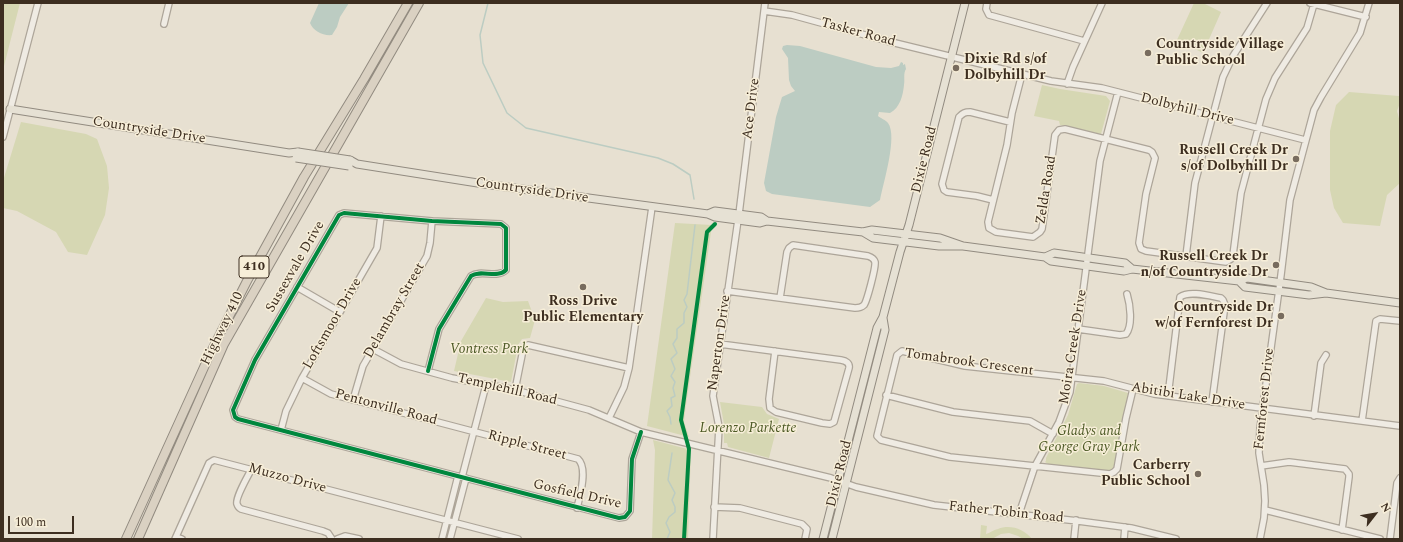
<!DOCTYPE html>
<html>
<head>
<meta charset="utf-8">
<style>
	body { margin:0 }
	#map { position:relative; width:1403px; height:542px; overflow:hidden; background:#e7e0d1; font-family:Spectral,serif }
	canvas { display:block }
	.frame { position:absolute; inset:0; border:4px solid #3d2e20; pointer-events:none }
	.north { position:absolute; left:1355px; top:494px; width:40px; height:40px; -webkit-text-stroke:3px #f7eed8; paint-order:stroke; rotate:59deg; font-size:11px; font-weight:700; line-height:16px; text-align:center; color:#3d2e20 }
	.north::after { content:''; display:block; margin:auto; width:14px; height:18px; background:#3d2e20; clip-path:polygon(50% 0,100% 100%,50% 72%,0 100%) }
	.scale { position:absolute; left:8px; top:516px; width:66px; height:18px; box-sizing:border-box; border:2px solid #3d2e20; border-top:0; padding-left:5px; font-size:12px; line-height:14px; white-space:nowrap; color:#3d2e20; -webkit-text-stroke:3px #f7eed8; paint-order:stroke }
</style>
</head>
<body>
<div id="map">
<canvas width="1403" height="542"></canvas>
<div class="frame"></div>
<div class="north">N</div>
<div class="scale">100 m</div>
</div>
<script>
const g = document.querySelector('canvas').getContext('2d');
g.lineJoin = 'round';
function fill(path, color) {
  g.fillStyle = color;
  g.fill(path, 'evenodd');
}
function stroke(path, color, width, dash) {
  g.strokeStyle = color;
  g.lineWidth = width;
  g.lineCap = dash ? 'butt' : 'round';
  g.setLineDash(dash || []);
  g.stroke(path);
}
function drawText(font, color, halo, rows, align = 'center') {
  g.font = font + ' Spectral,serif';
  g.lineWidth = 3;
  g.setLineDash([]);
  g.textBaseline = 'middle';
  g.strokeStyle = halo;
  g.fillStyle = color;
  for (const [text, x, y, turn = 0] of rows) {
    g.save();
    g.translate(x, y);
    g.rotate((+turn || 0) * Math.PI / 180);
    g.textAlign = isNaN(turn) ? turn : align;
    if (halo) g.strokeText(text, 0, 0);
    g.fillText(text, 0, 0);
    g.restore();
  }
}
fill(new Path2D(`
	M3,3h17l-17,67z
	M1194,3h9l18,9 -18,41 -26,-13z
	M1042,85l18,4 46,7 4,5 -9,33 -41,-9 -1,-4 -25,-5z
	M1349,92l50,4 1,1v6l-3,8 3,11v61l-13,12 -7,31 -37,-3 -9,-15 -4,-18v-59l6,-26z
	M21,122l65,12 11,5 10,27 2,22 -4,27 -18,40 -19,-3 -12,-20 -39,-21 -14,-3v-27z
	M675,223l37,2 -27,187 -1,10 5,15 -42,-11z
	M486,298l17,4 25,-1 7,19 -5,18 -8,1 -4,6 -7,37 -57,-11 7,-30z
	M1079,383l25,3 24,7 -14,73 -1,3 -4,2 -59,-6 -5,-3 1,-1v-3l22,-43 9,-31z
	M720,402l42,5 5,7 12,5 -10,39 -41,-11 -1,-4h-3v-19z
	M653,440l38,10 -3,89h-36l3,-89z
	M981,525l6,1 -1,8c4,-1 7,-4 12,-5 12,-5 26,0 34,10h-9l-5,-3 -9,-3 -8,1 -9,5h-12z`), '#d6d7b3');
fill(new Path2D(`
	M319,3h30l-9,14 -3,10 -5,8c-9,1 -19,-4 -22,-12z
	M787,45l13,1 76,21 15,1 8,-2 2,-4 2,1v2l2,-1 1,5c-3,5 -1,9 -2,16 -1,10 -4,23 -14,28l-11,-1 -1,4c2,2 8,4 10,7 10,13 -5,61 -8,77l-10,7 -98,-13 -6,-3 -2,-8 12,-66 6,-20 13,-6 -4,-5 -2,-6 -1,-22 -6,-9 1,-3z`), '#bcccc2');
stroke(new Path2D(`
	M488,3l-8,32 3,28 24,50 19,15 132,30 15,6 17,11 4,24
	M671,424l-1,-7 -3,-6 5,-5 -1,-8 4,-2 -2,-8 2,-6 -4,-6 4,-7 -4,-10 6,-6 -4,-9 4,-6v-9l7,-6v-10l3,-6 -3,-7 3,-6 8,-69
	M667,539l3,-7 -4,-9 3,-6 6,-5v-5l-3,-7 3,-7 -7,-13 4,-27`), '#bcccc2', 1.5);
const minor = new Path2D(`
	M987,3l-1,6 3,6 95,26
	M1310,3l56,14
	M764,11l28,4 95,26 164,40 51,7 203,52
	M164,24l5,-21
	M1022,74l-10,39 -5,32 -19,77 1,6 7,4 37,5 7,-5 2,-3 13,-94 4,-5 6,-1 84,21 3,2 3,6 -9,36 -7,49 2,6 5,2 80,11 5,-3 2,-4 8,-62 25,-94 9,-21 32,-50 7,-24
	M1067,84l6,-17 29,-64
	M3,137l35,-134
	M993,200l-16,-4 -30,-4 -3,-2 -2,-6 17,-67c4,-4 6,-5 11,-5l40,10
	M739,214l26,-211
	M1186,256l9,-73 28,-106 10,-21 34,-53
	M297,287l43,25
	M727,291l128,17c3,0 6,0 9,-3 3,-4 12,-38 11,-43 -1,-4 -4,-5 -7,-6l-75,-11 -4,3 -2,4 -7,46
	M1078,329l42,6 6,-1c7,-9 4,-30 1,-40
	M720,344l121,16c5,1 9,3 8,8l-15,54 -4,2 -8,-1 -46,-11 -6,-4 -1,-9 6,-48
	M373,349l28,15 51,14 63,12 74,20 52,22 190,46 25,9 78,18 144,16 53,7 45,11
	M428,371l11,-42 32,-53c10,-7 26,3 35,-6v-42l-5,-4 -69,-3 -88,-8 -5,2 -84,145 -22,50 2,7 3,2 381,99 6,-1 5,-6 2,-52 9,-27
	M302,378l29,16 247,65c10,9 2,37 -1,49
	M1133,389l-7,29 -9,51 -3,3 -4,2 -160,-17 -69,-17 -4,-4 20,-81 5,-4 63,15 139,15 50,13 246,32
	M515,390l8,-40 3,-4 2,-1 101,23
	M886,395l67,17 77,9 23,13
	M1168,396l12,-99c9,-7 30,-1 41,1l2,2 2,5 -13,97
	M353,400l10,-34 64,-110 3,-13 2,-22
	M1314,416l7,-53 5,-8
	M609,418l15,-31 5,-19 23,-161
	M1362,421l14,-100 4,-2 20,2
	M281,430l5,-19 16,-33 75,-130 4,-32
	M1261,466l28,-4 56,7 4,5v3l-7,53
	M251,470c-3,6 -16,28 -14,34 1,3 2,4 4,5l82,22 5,2 4,6
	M462,477l24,-92
	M714,507l26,1 62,16 5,5 -2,10
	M1265,510l115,29
	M1019,514l16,-48 24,-44 11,-30 30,-231 18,-69
	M176,537l6,2
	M175,539l34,-76 5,-3 304,79
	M337,539l8,-3 14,3
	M442,539l16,-63
	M450,539l16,-61
	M713,539l6,-112 -6,-31 25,-176
	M1074,539l2,-19
	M1124,539l1,-12
	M1260,539l4,-21 1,-17 -1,-16 -5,-32 1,-25 21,-153 9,-75 24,-90 7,-13 39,-64 9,-30
	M1390,539l7,-56 3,-5`);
const major = new Path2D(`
	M10,109l279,44 9,-1
	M350,160l7,4 127,20 224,30 7,3 45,6 7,-2 96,11 9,-2 68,8 23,8
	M708,214l7,-3 46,6 6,4
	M863,232l10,6 66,8h24l82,11 6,4 73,10 8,-2 107,12 8,-3 64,9 15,6
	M1045,257l9,-4 71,10 7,6
	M1239,281l6,6 64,8 17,-2 74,10
	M823,539l54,-211 6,-11 17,-65 9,-27 56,-222
	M832,539l53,-209 -2,-12`);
const highway = new Path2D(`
	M126,539l84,-185 38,-75 56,-102 60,-98 44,-76
	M138,539l86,-195 195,-341`);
stroke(minor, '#ada599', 8);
stroke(major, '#928b80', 9);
stroke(highway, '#928b80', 10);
stroke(minor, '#efebe3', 5.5);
stroke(major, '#e6e1d4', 7);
stroke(highway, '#dad1c2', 8);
const majorBridge = new Path2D(`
	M298,152l52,8
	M296,158l53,8`);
stroke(majorBridge, '#928b80', 9, []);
stroke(majorBridge, '#e6e1d4', 7);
stroke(new Path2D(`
	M428,371l11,-42 32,-53c10,-7 26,3 35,-6v-42l-5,-4 -69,-3 -88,-8 -5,2 -84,145 -22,50 2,7 3,2 381,99 6,-1 5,-6 2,-52 9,-27
	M684,539l5,-90 -8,-29 26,-188 8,-8`), '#00873e', 4);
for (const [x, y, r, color] of [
	[1148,53,4,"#786c5e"],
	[956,68,4,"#786c5e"],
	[1296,159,4,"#786c5e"],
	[1276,265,4,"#786c5e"],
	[583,287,4,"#786c5e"],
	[1281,316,4,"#786c5e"],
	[1198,474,4,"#786c5e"]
]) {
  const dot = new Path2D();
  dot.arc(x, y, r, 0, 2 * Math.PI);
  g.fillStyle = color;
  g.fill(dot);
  stroke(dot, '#f7eed8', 1.5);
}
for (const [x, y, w] of [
	[254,267,30]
]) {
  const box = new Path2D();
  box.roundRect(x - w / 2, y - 11, w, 22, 3);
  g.fillStyle = '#f7eed8';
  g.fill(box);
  stroke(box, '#3d2e20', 1);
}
drawText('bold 13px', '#3d2e20', null, [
	["410",254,267]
]);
drawText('14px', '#3d2e20', '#f7eed8', [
	["Tasker Road",858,33,15],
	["Ace Drive",752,109,-83],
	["Dolbyhill Drive",1187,110,14],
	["Countryside Drive",149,131,9],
	["Dixie Road",925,160,-76],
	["Zelda Road",1047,190,-81],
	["Countryside Drive",532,191,8],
	["Sussexvale Drive",296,267,-60],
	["Delambray Street",395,311,-60],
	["Loftsmoor Drive",333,324,-60],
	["Highway 410",223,329,-64],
	["Naperton Drive",720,343,-82],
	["Moira Creek Drive",1074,347,-81],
	["Tomabrook Crescent",969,363,8],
	["Templehill Road",507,390,13],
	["Abitibi Lake Drive",1188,397,9],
	["Fernforest Drive",1265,399,-84],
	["Pentonville Road",386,408,15],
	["Ripple Street",527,446,15],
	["Dixie Road",840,474,-76],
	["Muzzo Drive",287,479,15],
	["Gosfield Drive",577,495,13],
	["Father Tobin Road",1006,513,6]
]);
drawText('bold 14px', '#3d2e20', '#f7eed8', [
	["Countryside Village",1156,45,"left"],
	["Public School",1156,61,"left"],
	["Dixie Rd s/of",964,60,"left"],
	["Dolbyhill Dr",964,76,"left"],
	["Russell Creek Dr",1288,151],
	["s/of Dolbyhill Dr",1288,167],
	["Russell Creek Dr",1268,257],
	["n/of Countryside Dr",1268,273],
	["Ross Drive",583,302,"center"],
	["Public Elementary",583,318,"center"],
	["Countryside Dr",1273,308],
	["w/of Fernforest Dr",1273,324],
	["Carberry",1190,466],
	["Public School",1190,482]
], 'right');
drawText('italic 14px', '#4d5a26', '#f7eed8', [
	["Vontress Park",489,350],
	["Lorenzo Parkette",748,429],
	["Gladys and",1089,432],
	["George Gray Park",1089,448]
]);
</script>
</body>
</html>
